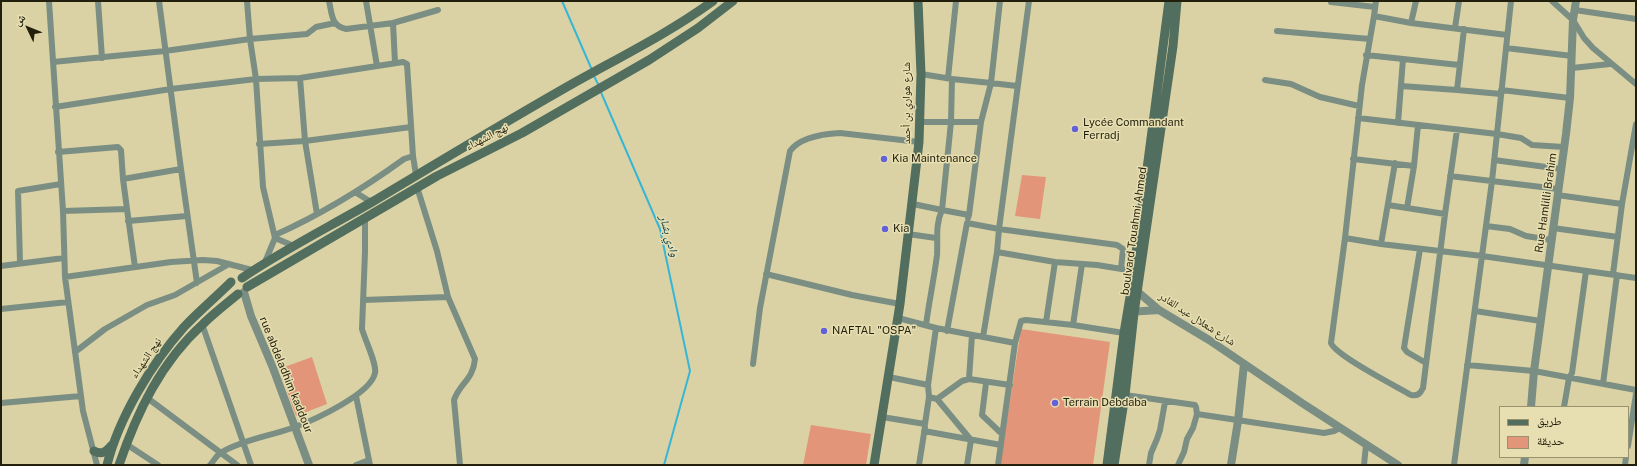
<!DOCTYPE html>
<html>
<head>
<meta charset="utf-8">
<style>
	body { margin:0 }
	#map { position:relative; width:1637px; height:466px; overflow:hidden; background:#dad2a4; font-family:"Public Sans","Noto Naskh Arabic",sans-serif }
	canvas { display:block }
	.frame { position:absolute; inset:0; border:2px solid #231f0d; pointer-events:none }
	.legend { position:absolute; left:1499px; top:406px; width:130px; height:52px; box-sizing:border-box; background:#e7dfb1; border:1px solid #99926f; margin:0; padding:5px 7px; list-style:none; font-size:12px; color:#231f0d }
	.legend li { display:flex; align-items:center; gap:8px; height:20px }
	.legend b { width:20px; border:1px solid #99926f }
	.north { position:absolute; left:8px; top:8px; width:40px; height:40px; -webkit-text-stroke:3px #e7dfb1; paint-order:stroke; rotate:313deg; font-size:11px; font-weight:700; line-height:16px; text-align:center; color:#231f0d }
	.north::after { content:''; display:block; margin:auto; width:14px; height:18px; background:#231f0d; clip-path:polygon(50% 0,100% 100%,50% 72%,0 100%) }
</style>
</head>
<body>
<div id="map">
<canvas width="1637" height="466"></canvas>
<div class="frame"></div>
<ul class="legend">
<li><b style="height:5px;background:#526e5e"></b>طريق</li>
<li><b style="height:11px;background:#e3957a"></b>حديقة</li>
</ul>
<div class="north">ش</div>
</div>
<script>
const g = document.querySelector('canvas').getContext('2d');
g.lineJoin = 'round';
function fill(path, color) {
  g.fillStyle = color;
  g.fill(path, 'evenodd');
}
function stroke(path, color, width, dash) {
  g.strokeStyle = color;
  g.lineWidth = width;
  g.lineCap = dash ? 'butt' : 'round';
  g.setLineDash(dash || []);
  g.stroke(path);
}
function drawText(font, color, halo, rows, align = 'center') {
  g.font = font + ' "Public Sans","Noto Naskh Arabic",sans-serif';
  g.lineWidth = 3;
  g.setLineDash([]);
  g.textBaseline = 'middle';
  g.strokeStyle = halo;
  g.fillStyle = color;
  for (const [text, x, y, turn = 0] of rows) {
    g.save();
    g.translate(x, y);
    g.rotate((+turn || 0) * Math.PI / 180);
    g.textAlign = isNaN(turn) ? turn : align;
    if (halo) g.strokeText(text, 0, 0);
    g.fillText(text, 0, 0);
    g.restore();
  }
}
fill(new Path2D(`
	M1022,175l24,2 -6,42 -25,-3z
	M1021,329l89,13 -17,123h-93z
	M312,357l15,47 -31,12 -17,-47z
	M811,425l60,9 -5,31h-63z`), '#e3957a');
stroke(new Path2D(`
	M562,1l30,69
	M594,76l5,10
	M600,90l60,139 30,142 -26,94`), '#36b6d7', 2);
stroke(new Path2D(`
	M49,1l14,210 2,66 18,134 14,54
	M98,1l4,57
	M159,1l22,168 16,114
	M247,1l3,38 6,40 7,108 12,51 -10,24
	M329,1c3,13 2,25 17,28l47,-6 45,-13
	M366,1l11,65
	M1000,1l-9,82 26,3
	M1376,1l-2,15 37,7 96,12
	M1552,1l21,19 11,18 9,10 43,36
	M1331,2l44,5
	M1575,10l61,9
	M1374,16l-12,69 -17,153 36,6 101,12 154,22
	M393,23l2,40
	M1411,23l5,-22
	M1455,28l4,-27
	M1464,29l-7,61 44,4
	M1277,31l93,8
	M1506,48l66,8
	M1366,55l93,10
	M53,62l112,-11 85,-12 57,-5 9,-7 19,-4
	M1572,68l38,-4
	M921,74l31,5 -1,43h30l-12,93
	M300,78l5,63 106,-14
	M948,78l8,-77
	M952,79l39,4 -10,39
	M1265,80l26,4 29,13 39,9
	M1401,86l56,4
	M1501,90l69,8
	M55,107l116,-18 85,-10 44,-1 103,-16 4,2 6,92
	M1358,118l139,16 24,4 11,7 32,2
	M1398,123l5,-64
	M259,144l46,-3 12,73
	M58,152l60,-5 3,3 2,29
	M1353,159l61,7 4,-41
	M1494,160l67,9
	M1450,176l108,13
	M355,192l16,10
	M1557,195l65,9
	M913,204l29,6 9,-88h-30
	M1388,205l19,3 7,-42
	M127,209l-4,-30 58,-10
	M63,211l64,-2 8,58
	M1445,214l12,-84
	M128,221l59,-5
	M1486,226l24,3 16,7 25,4
	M1553,228l65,9
	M908,234l28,4
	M275,235c45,-20 89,-47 129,-76l9,-3 3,19
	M275,238l19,8
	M1345,238l-14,105c5,13 65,43 80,52 7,1 9,-1 12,-7l22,-174 -38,-6
	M1381,244l14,-81
	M1420,249l-16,99 3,4 19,11
	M1055,262l-58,-10 2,-23 118,16 6,4 -2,20
	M20,263l-2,-72 43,-7
	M1,266l63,-8
	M766,274l86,21 48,9
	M1613,274l9,-70 14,-80
	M65,277l106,-15 32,-2 14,1 35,9
	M448,297l27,62c-2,21 -15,24 -21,41l6,65
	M363,300l85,-3 -11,-46 -20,-64
	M1,309l67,-7
	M1475,311l66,10
	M898,318l38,10
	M1046,322l9,-60 42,3 37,6
	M202,324l49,141
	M926,325c3,-23 8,-46 11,-70 1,-16 -2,-30 5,-45l27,5 -1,3
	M1073,325l9,-61
	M947,331l20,-108 32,6 30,-228
	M983,337l14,-85
	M75,352l30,-23 42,-24 28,-10 54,-31
	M753,364l7,-56 30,-157c10,-14 33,-17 50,-18l79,9
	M1467,365l67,6 102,19
	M969,379l3,-44
	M986,383l-4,32 20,19
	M1603,384l14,-109
	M928,385l8,-57 79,15 6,-22 5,-1 47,5 51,8
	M1125,395l70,10 1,2 1,7 -4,14 -6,11 -3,13 -6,13
	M356,396l14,69
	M146,397l91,68
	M929,397l8,2 34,41 -4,25
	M937,399l25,-18 7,-2 41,6
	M1,403l80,-7
	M1564,407l5,-29 3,-5 14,-102
	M1197,414l127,19 10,-2 6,-3
	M882,417l43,7 4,-27 -1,-12 -39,-8
	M924,431l77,14
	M126,444l32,21
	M1628,446l8,-52
	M210,465c4,-4 7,-11 12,-13 23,-13 49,-16 73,-25 19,-7 76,-33 80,-54 2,-9 -10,-33 -13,-44l3,-77v-35
	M356,465l13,-5
	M919,465l6,-38
	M998,465l17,-122
	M1149,465l2,-12 6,-14 3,-9 5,-28
	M1364,465l2,-20
	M1454,465l38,-284 19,-180
	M1625,465l1,-8`), '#7b8e83', 6);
stroke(new Path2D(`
	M1131,291l7,1 21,18 50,30 93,63 96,62
	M244,292l7,24 22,52 36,97
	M1128,312l31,-2
	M1531,407l3,-36 32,-237 4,-36 3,-78 3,-19
	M1231,465l7,-44 6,-57
	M1524,465l1,-8`), '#7b8e83', 8);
stroke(new Path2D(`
	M242,278c41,-28 87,-51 130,-76 67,-40 133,-80 200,-118 48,-27 97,-51 141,-83
	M247,287l190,-111 85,-43 127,-73 49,-32 35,-27
	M94,451c8,4 12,1 18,-6
	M107,465c12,-48 45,-102 77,-138 15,-16 32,-30 47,-45
	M119,465c18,-53 42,-103 84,-141 11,-11 23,-20 35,-30
	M874,465l26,-161 19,-162 2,-68 -3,-73
	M1107,465l17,-132 7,-42 38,-290
	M1114,465l11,-70 9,-82 39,-267 4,-45`), '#526e5e', 9);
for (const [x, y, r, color] of [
	[1075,129,4,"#6361da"],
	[884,159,4,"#6361da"],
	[885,229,4,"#6361da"],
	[824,331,4,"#6361da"],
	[1055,403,4,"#6361da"]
]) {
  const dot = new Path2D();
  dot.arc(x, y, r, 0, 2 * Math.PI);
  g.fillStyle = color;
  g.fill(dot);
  stroke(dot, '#e7dfb1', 1.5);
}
drawText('11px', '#231f0d', '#e7dfb1', [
	["شارع هواري بن أحمد",907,103,-90],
	["نهج الشهداء",487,137,-27],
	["Rue Hamlilli Brahim",1546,203,-82],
	["boulvard Touahmi Ahmed",1134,231,-82],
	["شارع شعلال عبد القادر",1197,319,33],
	["نهج الشهداء",146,358,-56],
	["rue abdeladhim kaddour",286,375,68]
]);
drawText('11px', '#231f0d', '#e7dfb1', [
	["Lycée Commandant",1083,123],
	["Ferradj",1083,136],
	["Kia Maintenance",892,159],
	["Kia",893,229],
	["NAFTAL \"OSPA\"",832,331],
	["Terrain Debdaba",1063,403]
], 'left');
drawText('italic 12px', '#09414f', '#e7dfb1', [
	["وادي بشار",669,236,74]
]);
</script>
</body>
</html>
